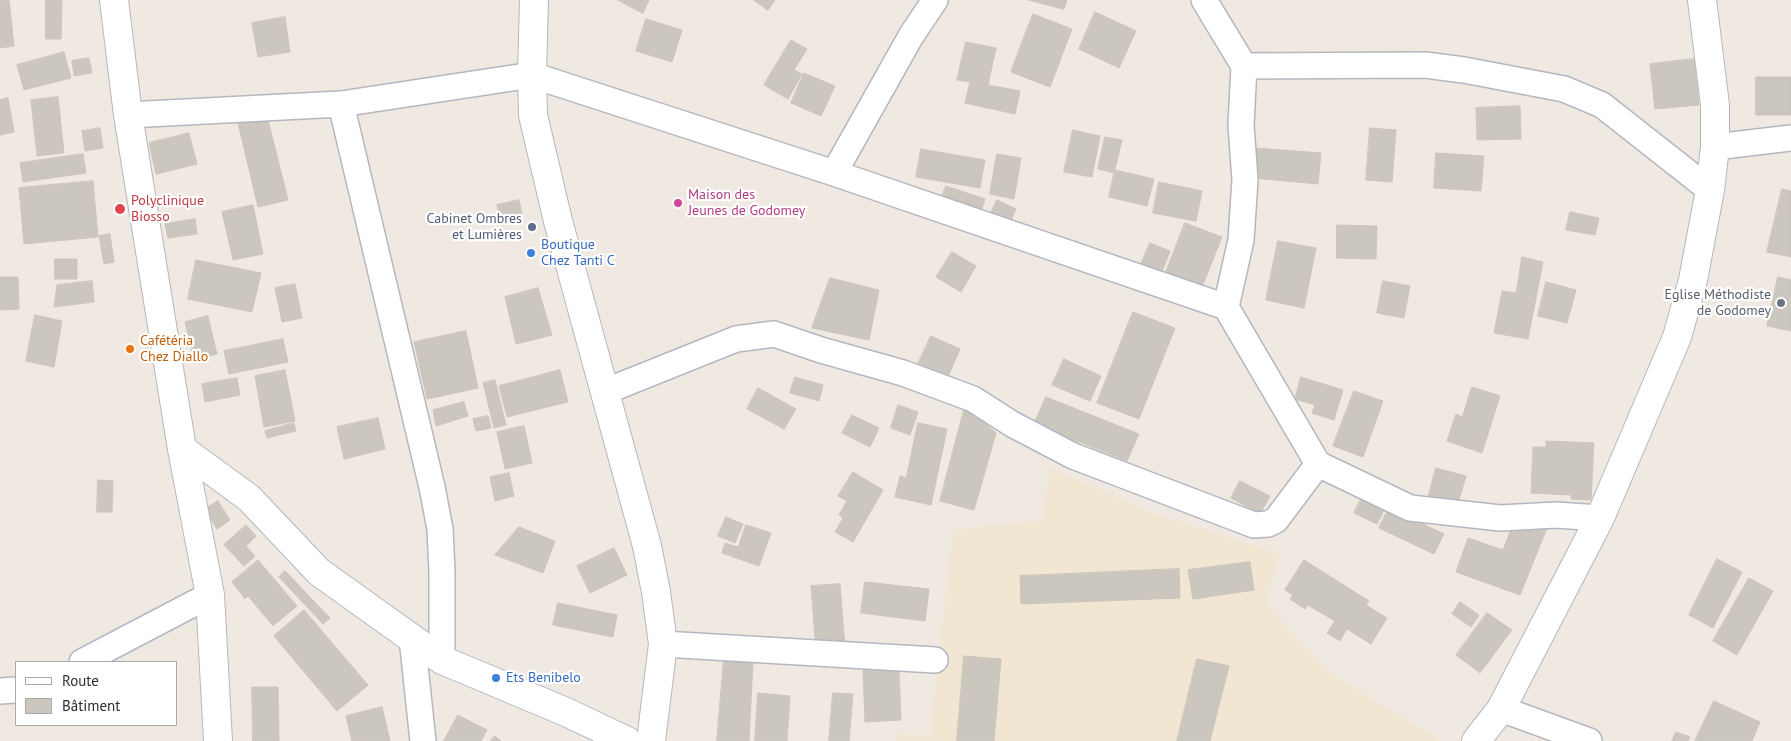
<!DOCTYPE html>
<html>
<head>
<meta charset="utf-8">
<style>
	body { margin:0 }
	#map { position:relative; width:1791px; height:741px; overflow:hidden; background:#efe9e1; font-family:"PT Sans",sans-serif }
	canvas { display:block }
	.legend { position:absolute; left:15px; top:661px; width:162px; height:65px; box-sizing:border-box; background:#fff; border:1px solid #ababab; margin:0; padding:6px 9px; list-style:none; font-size:15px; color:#2e2e2e }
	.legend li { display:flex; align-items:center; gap:10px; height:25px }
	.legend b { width:25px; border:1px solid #ababab }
</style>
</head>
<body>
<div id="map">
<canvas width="1791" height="741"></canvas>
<ul class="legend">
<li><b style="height:6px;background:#fff"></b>Route</li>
<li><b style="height:14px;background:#cbc7bf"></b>Bâtiment</li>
</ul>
</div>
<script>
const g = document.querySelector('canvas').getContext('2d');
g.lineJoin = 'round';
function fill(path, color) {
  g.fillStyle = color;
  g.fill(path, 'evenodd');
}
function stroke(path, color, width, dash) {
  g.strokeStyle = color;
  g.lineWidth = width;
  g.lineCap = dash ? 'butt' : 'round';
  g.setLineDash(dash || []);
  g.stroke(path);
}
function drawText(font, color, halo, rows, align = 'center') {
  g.font = font + ' "PT Sans",sans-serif';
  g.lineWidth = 4.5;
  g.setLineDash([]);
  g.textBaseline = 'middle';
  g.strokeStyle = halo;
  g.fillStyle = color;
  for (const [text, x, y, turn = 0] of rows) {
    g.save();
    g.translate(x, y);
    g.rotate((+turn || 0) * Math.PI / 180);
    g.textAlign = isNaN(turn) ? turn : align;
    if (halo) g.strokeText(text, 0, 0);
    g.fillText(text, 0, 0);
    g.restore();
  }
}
fill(new Path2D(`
	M1050,468l102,45 128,41 -14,49 62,69 114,69h-546v-7l34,2 23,-206 89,-10z`), '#f0e6d1');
const building = new Path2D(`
	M9,0l5,46 -14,2v-47z
	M46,0h16l-1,39h-15z
	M618,0h31l-6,13z
	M754,0h21l-7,10z
	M1029,0h38l-3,9z
	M1095,12l41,19 -17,37 -40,-19z
	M1033,14l39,15 -22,58 -39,-15z
	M285,17l5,35 -32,5 -6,-34z
	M646,19l36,11 -10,32 -36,-11z
	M791,40l16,9 -13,21 8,4 -14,25 -24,-14z
	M966,42l30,6 -8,37 32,6 -5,23 -50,-11 5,-21 -13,-2z
	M64,52l7,26 -47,12 -7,-25z
	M89,58l3,15 -18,3 -2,-15z
	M1694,59l5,46 -44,4 -5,-45z
	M804,73l31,13 -14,30 -30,-13z
	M1756,77h35v38h-35z
	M58,97l6,56 -27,3 -6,-56z
	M8,98l6,34 -14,3v-35z
	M1520,106l1,33 -44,1 -1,-32z
	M267,116l21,84 -30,7 -20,-84z
	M100,128l3,20 -18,3 -3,-20z
	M1370,128l26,2 -4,52 -26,-2z
	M1073,130l27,6 -8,41 -28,-5z
	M189,133l8,31 -41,10 -7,-31z
	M1105,137l17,3 -8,33 -16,-4z
	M1256,148l65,5 -3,31 -65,-6z
	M921,149l64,11 -5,28 -64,-11z
	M1436,153l48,3 -3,35 -47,-3z
	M83,154l3,19 -63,9 -3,-19z
	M997,154l24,4 -7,41 -24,-5z
	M1115,170l39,9 -7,27 -38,-9z
	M93,181l5,56 -74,7 -5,-56z
	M1159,182l43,9 -6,30 -43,-8z
	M946,186l39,13 -5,16 -40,-13z
	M1782,189l9,2v66l-24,-5z
	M519,200l3,14 -22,5 -3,-14z
	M997,200l19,9 -8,18 -20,-9z
	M253,205l10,49 -30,6 -11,-48z
	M1570,212l29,6 -4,17 -29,-5z
	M195,219l2,15 -29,4 -3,-14z
	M1185,223l37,14 -20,50 -39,-7z
	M1337,225l40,1 -1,33 -39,-1z
	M110,234l4,28 -10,2 -5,-28z
	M1278,241l38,7 -12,60 -38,-8z
	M1150,243l20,8 -10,26 -21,-8z
	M952,252l24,14 -15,26 -25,-15z
	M1522,257l21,5 -15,77 -34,-6 8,-42 14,2z
	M55,259h22v20h-22z
	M196,260l65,13 -9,39 -64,-13z
	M0,277h18l1,32 -19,1z
	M1778,277l13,3v51l-24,-5z
	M830,278l49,12 -10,50 -57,-12z
	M92,281l2,21 -40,5 3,-22z
	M1383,281l27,5 -6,32 -27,-5z
	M1546,282l30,8 -9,33 -29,-7z
	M295,284l7,34 -20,4 -7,-34z
	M538,288l14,47 -36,9 -11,-47z
	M1133,312l42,16 -36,91 -42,-16z
	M35,315l27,6 -8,46 -28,-6z
	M208,316l9,38 -23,6 -9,-38z
	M466,331l12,57 -51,11 -13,-57z
	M931,336l29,13 -12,28 -30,-13z
	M283,339l5,23 -59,12 -5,-23z
	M1064,359l37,17 -11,25 -38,-16z
	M285,370l10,51 -31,6 -9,-51z
	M560,370l8,32 -61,15 -8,-31z
	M795,377l28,8 -4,16 -29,-8z
	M1301,377l42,13 -9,30 -22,-7 3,-8 -20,-6z
	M237,378l3,17 -35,7 -3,-18z
	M495,380l11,45 -12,3 -11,-45z
	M1472,387l28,9 -18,57 -35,-12 9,-27 6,3z
	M758,388l38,21 -12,20 -37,-20z
	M1354,391l29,10 -20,56 -30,-11z
	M1046,397l93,37 -12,27 -93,-37z
	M464,402l4,14 -32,10 -3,-16z
	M898,405l20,7 -8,23 -19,-7z
	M965,406l31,27 -22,77 -34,-9z
	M852,415l27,13 -9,19 -28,-14z
	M488,416l3,12 -15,3 -3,-12z
	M378,418l7,31 -41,10 -7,-32z
	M294,423l2,8 -29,7 -2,-7z
	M918,423l29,6 -16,76 -36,-8 5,-21 6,2z
	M524,426l8,37 -27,6 -8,-37z
	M1546,441l48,2 -3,57 -20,-1v-4l-40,-2 2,-46h13z
	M1436,468l30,8 -10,34 -29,-8z
	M853,472l30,18 -30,52 -18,-10 8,-14 -4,-3 8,-14 -9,-5z
	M509,473l5,23 -19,5 -5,-24z
	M98,480l15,1 -1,31h-15z
	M1240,481l30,15 -10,18 -29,-16z
	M1362,497l23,11 -8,16 -23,-11z
	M218,501l12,19 -13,9 -12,-20z
	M1389,508l55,26 -10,20 -55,-26z
	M726,517l17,7 -8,19 -17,-7z
	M246,525l10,11 -10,10 9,10 -11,10 -20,-21z
	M746,525l25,8 -12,33 -37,-13 3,-10 13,4z
	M519,527l36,14 -12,32 -48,-18z
	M1547,528l-27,67 -64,-23 12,-34 35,12 7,-18z
	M614,548l13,27 -37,18 -13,-27z
	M1717,559l25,13 -29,56 -24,-13z
	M258,560l39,46 -24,20 -25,-30 -3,3 -13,-17z
	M1304,560l65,41 -3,4 21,13 -16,26 -24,-15 -7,12 -13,-8 8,-12 -27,-16 -3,4 -15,-10 3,-4 -8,-5z
	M1250,562l4,28 -61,9 -5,-29z
	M1179,569l1,29 -159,6 -1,-28z
	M285,571l45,47 -7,6 -44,-47z
	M1749,578l24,13 -36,64 -24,-14z
	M865,582l64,7 -4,32 -64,-8z
	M840,584l5,64 -29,2 -5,-64z
	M1460,602l19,13 -8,12 -19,-13z
	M558,603l59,12 -4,22 -60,-12z
	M304,610l64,75 -31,26 -63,-75z
	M1487,613l25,17 -32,43 -24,-18z
	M964,656l37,3 -7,82h-37z
	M724,659l29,2 -4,80h-32z
	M1197,659l32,7 -19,75h-33z
	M899,669l2,51 -36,2 -2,-51z
	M252,687h26l1,54h-26z
	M758,693l32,3 -3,45h-32z
	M833,693l20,1 -4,47h-20z
	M1714,701l46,21 -8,19h-57z
	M382,707l8,34h-38l-6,-25z
	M458,715l29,15 -6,11h-37z
	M1676,732l14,5 -2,4h-16z
	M495,736l6,5h-10z`);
fill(building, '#cbc7bf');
stroke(building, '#cbc5ba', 1);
const minor = new Path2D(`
	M1204,0l40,66 -3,59 4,55 -4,60 -15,67
	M1244,66l181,-1 39,5 100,19 38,16 108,85
	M341,104l91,383 8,42 2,43v88
	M128,115l213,-11 191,-29 302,98 392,134 92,157 92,44 90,10 56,-3 44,3
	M1715,147l76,-9
	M834,173l77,-137 24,-36
	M604,392l132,-53 38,-5 47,16 82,23 70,26 39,25 61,32 181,69 14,-1 8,-4 42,-56
	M412,638l11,103
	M663,644l272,16
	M82,662l128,-67
	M0,691l16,-1
	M1501,709l88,32`);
const tertiary = new Path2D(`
	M1476,741l25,-32 99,-191 77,-181 16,-57 17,-90 5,-43v-42l-13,-105`);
const secondary = new Path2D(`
	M114,0l14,115 54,334 67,49 70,74 123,88 124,52 61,29
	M534,0l-2,75 1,40 25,106 89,325 9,46 7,52 -12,97
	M182,449l28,146 8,146`);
stroke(minor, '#b4b7c1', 28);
stroke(tertiary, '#b4b7c1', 30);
stroke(secondary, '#b4b7c1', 30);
stroke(minor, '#fff', 25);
stroke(tertiary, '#fff', 28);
stroke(secondary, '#fff', 28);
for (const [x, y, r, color] of [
	[678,203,5,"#d1479c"],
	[120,209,6,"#e0444e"],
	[532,227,5,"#5c6f8a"],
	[531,253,5,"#3f7fe0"],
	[1781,303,5,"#6b7280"],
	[130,349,5,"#e8710a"],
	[496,678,5,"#3f7fe0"]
]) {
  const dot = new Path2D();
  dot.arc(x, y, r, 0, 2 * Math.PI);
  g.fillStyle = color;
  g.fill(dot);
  stroke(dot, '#fff', 2);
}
drawText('14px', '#b23c85', '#fff', [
	["Maison des",688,195],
	["Jeunes de Godomey",688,211]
], 'left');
drawText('14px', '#be3a42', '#fff', [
	["Polyclinique",131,201],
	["Biosso",131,217]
], 'left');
drawText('14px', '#4e5e75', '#fff', [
	["Cabinet Ombres",522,219],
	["et Lumières",522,235]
], 'right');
drawText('14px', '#366cbe', '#fff', [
	["Boutique",541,245],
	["Chez Tanti C",541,261],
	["Ets Benibelo",506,678]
], 'left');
drawText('14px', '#5b616d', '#fff', [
	["Eglise Méthodiste",1771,295],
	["de Godomey",1771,311]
], 'right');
drawText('14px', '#c56008', '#fff', [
	["Cafétéria",140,341],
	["Chez Diallo",140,357]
], 'left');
</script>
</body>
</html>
